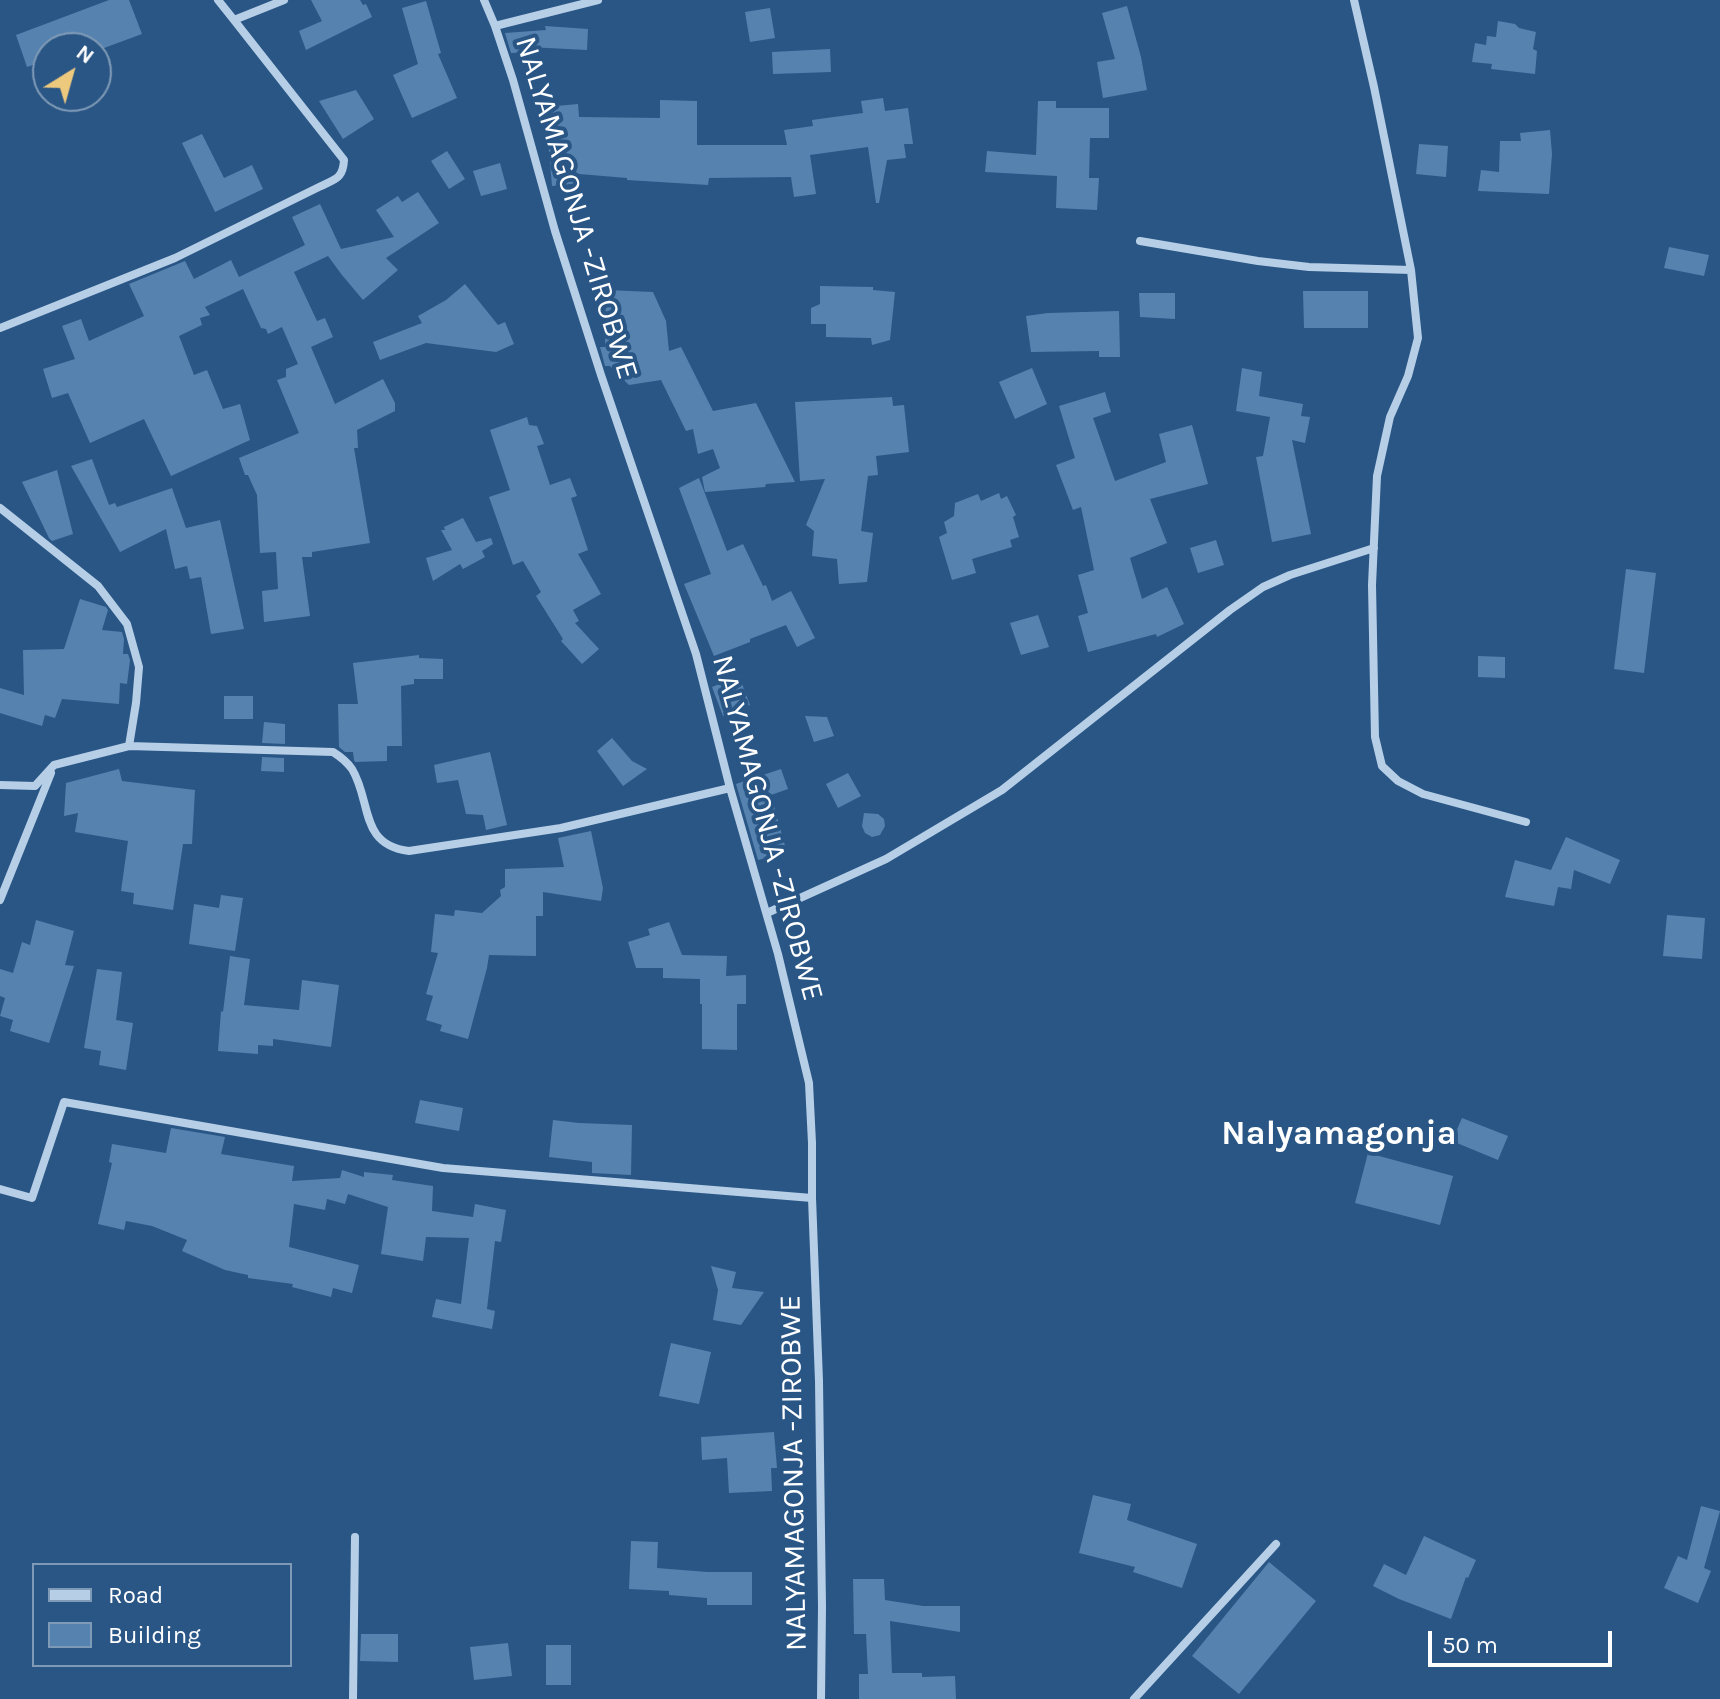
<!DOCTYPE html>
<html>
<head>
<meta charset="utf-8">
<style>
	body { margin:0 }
	#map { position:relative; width:1720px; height:1699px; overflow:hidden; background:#2a5686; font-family:Karla,sans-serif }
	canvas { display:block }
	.legend { position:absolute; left:32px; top:1563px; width:260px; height:104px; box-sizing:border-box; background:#2a5686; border:2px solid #7f9ab6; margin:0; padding:10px 14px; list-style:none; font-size:24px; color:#fff }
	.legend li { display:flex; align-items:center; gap:16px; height:40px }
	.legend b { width:40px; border:2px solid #7f9ab6 }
	.north { position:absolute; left:32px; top:32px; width:80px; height:80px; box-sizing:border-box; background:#2a5686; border:2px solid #7f9ab6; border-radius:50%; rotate:37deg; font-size:22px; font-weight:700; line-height:32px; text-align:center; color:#fff }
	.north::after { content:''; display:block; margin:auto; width:28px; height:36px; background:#edc97e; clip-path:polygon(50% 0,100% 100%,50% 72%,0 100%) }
	.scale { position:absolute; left:1428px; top:1631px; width:184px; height:36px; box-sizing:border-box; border:4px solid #fff; border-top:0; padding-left:10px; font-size:24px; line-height:28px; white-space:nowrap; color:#fff; -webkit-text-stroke:6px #2a5686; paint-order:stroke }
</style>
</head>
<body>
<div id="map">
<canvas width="1720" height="1699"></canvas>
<ul class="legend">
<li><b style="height:10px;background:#b6cfe7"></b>Road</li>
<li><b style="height:22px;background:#5682af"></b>Building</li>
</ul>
<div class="north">N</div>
<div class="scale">50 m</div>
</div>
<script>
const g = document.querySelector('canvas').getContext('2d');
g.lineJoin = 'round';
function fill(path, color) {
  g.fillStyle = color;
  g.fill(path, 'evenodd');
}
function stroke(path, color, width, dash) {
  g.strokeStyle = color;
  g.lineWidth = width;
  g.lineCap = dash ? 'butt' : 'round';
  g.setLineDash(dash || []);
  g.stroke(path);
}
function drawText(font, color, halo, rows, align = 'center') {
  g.font = font + ' Karla,sans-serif';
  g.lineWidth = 8;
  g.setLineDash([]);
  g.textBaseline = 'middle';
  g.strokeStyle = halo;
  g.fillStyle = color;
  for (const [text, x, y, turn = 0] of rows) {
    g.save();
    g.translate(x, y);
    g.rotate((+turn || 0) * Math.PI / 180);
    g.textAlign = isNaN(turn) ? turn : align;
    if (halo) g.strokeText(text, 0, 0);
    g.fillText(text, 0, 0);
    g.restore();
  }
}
fill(new Path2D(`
	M109,0h20l13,34 -38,14h-56v12l-21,7 -11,-32z
	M311,0h49l3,5 3,-1 6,13 -66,33 -7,-19 23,-10z
	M426,1l15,52 -3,1 19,44 -45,20 -19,-43 25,-11 -16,-56z
	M1127,6l14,51 6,33 -44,8 -6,-36 18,-3 -13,-46z
	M770,8l5,30 -25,4 -5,-30z
	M1498,21l17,3 4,4 17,4 -3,17 4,2 -2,23 -44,-5 1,-5 -20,-2 3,-19 11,2 1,-9 9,1z
	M545,26l43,3 -1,21 -59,-3 1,5 -18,1 -6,-20 41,-3z
	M830,49l1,23 -58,2 -1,-22z
	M356,90l18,29 -31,20 -24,-38z
	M883,98l2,13 23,-3 5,36h-9l2,14 -19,2 -8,43h-3l-8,-56 -58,8 6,39 -22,3 -3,-20 -82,1 -1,7 -81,-5v-2l-48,-4 1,9 -28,3 -7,-79 33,-3 1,13 81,1v-18l37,1v44h90l-3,-15 29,-4 -1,-6 51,-7 -2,-12z
	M1038,101h18v7h53v30h-19l-1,40h10l-2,32 -41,-2 1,-32 -72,-4 2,-21 49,4z
	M1550,130l2,24 -3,40 -71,-3 3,-21 18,2 1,-31h21l-1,-8z
	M202,134l22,44 28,-13 11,24 -48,23 -33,-69z
	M1419,144l29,2 -2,31 -30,-3z
	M447,151l18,28 -16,10 -18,-28z
	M500,163l7,26 -26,7 -8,-25z
	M418,192l21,31 -53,35 12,12 -35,30 -21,-25 -14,-19 -34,16 23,49 8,-3 8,19 -22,10 24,57 48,-25 12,24v8l-38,19 1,18h-4l16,95 -58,9v5h-10l8,59 -46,6 -2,-31 16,-2 -2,-37 -16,1 -3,-58 -9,-20h-3l-6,-17 60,-25 -22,-53 9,-3v-8l12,-5 -16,-37 -14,7 -2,-5 -5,-1 -18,-39 -38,18 5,8 -10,3 2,7 -23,11 15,39 13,-5 16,39 17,-5 10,36 -79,36 -27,-57 -54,24 -22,-50 -16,5 -9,-29 32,-10 -13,-33 19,-7 8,22 55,-25 -15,-32 56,-23 9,18 37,-19 8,17 66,-32 -13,-28 28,-13 21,45 53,-12 -18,-27 22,-14 4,6z
	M1669,247l40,8 -5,21 -40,-8z
	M465,284l33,41 7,-3 9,22 -18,8 -70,-9 -46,17 -7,-18 49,-19 -4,-7 28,-16z
	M820,286l53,1v3l22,2 -5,48 -18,5 -1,-7 -45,-1v-13h-15v-16l9,-4z
	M606,290l47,2 13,29 3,30 12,-4 32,64 43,-8 39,79 -29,2 -1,3 -60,5 -3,-15 18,-9 -7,-19 -15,5 -5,-25 -7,2 -25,-51 -32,5 -19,-19h-5l-5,-19h5z
	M1303,291h65v37h-64z
	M1139,293h36v26l-35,-2z
	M1119,311l1,46h-21v-6l-68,1 -5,-36 22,-3z
	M1032,368l15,36 -32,15 -16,-37z
	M1242,368l20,4 -3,24 44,8 -2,12 9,1 -5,26 -13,-3 19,94 -39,8 -16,-85 7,-1 7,-39 -34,-6z
	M1105,392l6,20 -18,6 22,63 51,-19 -7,-28 33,-9 16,59 -58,15 17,44 -37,15 12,41 25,-12 17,37 -27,13 -1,-3 -68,18 -10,-36 10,-3 -10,-38 16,-5 -13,-63 -8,3 -17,-45 19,-7 -16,-52z
	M892,397l1,9 11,-1 5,47 -33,4 2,19 -10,1 -7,55 12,2 -6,49 -28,2 -2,-25 -25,-3 2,-25 -8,-6 19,-46 -25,2 -5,-79z
	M527,417l2,8 8,1 7,18 -7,2 13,39 20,-7 7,18 -6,2 17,52 -10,4 23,40 -28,16 6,11 -4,2 24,26 -17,15 -21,-23 2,-2 -27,-43 5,-4 -18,-31 -10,4 -24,-68 21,-7 -20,-60z
	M92,459l17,46 6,-2 2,4 55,-19 14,40 34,-8 24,109 -33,5 -10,-57 -11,2 -3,-13 -12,3 -9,-40 -46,23 -49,-86z
	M57,470l16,64 -21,7 -3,-3 -27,-56z
	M699,478l28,73 16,-7 20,42 3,-1 6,16 19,-10 24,47 -18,9 -11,-22 -36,14v3l-36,14 -30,-72 27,-10 -32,-86z
	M999,493l2,6 6,-3 9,19 -3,2 6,20 -9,3 2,7 -40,12 4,14 -24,7 -13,-43 8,-4 -3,-11 10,-6 1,-13 23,-9 3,7z
	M463,518l13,24 15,-4 2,6 -11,7 3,6 -22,12 -3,-5 -27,17 -7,-23 26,-8 -11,-20h4l-1,-3z
	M1216,540l8,25 -26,8 -8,-25z
	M1626,569l30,4 -12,100 -30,-4z
	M80,599l26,8 2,3 -6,20 20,2 2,7 -1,15h5l2,6 -3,24 -7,-1 -1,21 -57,-5 -7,19 -10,-3 -3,11 -42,-13v-25l24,7 -1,-45 41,-1z
	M1038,615l11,32 -28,8 -11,-32z
	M419,655v3l24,1v20h-29v5l-13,2 1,60h-15v15l-32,1 -1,-2 -1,-8h-8l-6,-5 -1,-43h20l-5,-41z
	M1478,656l27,1v21l-27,-1z
	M739,676l11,29 -27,11 -11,-29z
	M224,696h29v23h-29z
	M805,716l22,1 7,19 -20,6z
	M264,722l21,2v20l-23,-1z
	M612,738l20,23 15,8 -24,17 -26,-35z
	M490,752l17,73 -21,5 -3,-15 -17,-1 -8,-34 -21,3 -3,-18z
	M262,757l22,1v14l-23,-1z
	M119,769l3,12 73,9 -3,54h-9l-10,66 -40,-6 1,-11 -13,-2 7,-50 -53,-9 3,-19 -14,3 2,-33z
	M781,769l7,20 -17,6 16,58 -29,7 -22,-76z
	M848,773l13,23 -23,12 -12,-24z
	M864,813l14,1 6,5 1,7 -5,9 -8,2 -7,-4 -3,-7z
	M591,831l12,57 -2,13 -58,-9v24h-7v40l-47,-1 -2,13 -19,71 -28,-8 2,-6 -16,-5 7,-24 -7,-2 12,-41 -7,-1 4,-38 19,2 1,-6 27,3 19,-17 -1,-6 5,-3v-18l59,-2 -6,-29z
	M1566,837l54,23 -10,24 -36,-14 -3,19 -13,-2 -4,19 -49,-9 10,-37 36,10z
	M221,895l22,3 -8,53 -46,-7 5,-40 25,4z
	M1667,915l38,3 -3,41 -39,-3z
	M36,920l38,11 -9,34 9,1 -25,77 -39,-12 3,-11 -13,-4 5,-18 -5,-2v-27l13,4 9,-31 8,3z
	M669,922l13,33 45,1 -1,20 20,-1v29h-9v46l-35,-1v-45h-2v-25l-37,-1v-10h-27l-8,-26 22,-7 -2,-6z
	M230,956l20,3 -6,46 55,5 3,-30 37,5 -8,62 -58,-8v7l-15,-1v9l-40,-3 3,-40 2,1z
	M97,969l25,3 -6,48 17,3 -7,47 -27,-5 2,-14 -17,-3z
	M420,1100l43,8 -4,23 -44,-8z
	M1462,1118l46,18 -10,24 -46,-19z
	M553,1120l26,3 53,2 -1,50 -39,-2v-11l-43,-5z
	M171,1128l54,9 -4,17 73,12 -2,15 48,-3 2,-8 22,7v-5l29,3 -1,5 41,6 -1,25 41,6 2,-13 31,6 -5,32 -6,-1 -8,68 8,2 -3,18 -60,-12 4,-18 25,5 8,-66 -43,-1 -3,24 -42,-7 7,-47 -40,-13 -3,10 -18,-5 -2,11 -31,-6 -5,43 70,18 -7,28 -19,-5 -2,9 -39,-10 1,-3 -45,-6v-3l-23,-5 -43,-19 5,-11 -35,-14 -26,-5 -2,9 -26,-6 14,-61 -3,-1 3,-18 54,9z
	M1368,1153l85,23 -13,49 -85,-22z
	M711,1266l25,6 -4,16 32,4 -23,33 -28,-5 5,-30z
	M671,1343l40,9 -12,52 -40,-8z
	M774,1432l3,36h-6l1,23 -43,2 -2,-35 -25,2 -1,-23z
	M1093,1495l38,9 -4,16 70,24 -15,44 -49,-16 2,-5 -56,-14z
	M1701,1506l19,5 -16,57 7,3 -13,32 -34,-15 14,-32 9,4z
	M1424,1536l52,24 -8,18 -2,-1 -15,42 -52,-20 -26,-13 11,-22 22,11z
	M631,1541l27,1 -1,26 50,4h45v33h-45v-7l-38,-3v-4l-40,-2z
	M1269,1562l47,39 -77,93 -47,-38z
	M853,1579h31l1,21 38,6h37v26l-70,-11 2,52h30v4l33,-1 1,23h-97v-25h9l-2,-40h-12z
	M361,1634h37v28l-38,-1z
	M508,1643l4,33 -38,4 -4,-33z
	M546,1645h25v40h-25z`), '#5682af');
stroke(new Path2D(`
	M218,0l16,20 50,-20
	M484,0l11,26 18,54 42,151 46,144 95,279 34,134 48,166 31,129 3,60v55l7,183 3,226 -1,92
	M1354,0l20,87 37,183 7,68 -10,38 -18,41 -13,59 -5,109 3,152 7,29 16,15 25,13 103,28
	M495,26l103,-26
	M1140,241l118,20 51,6 102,3
	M0,328l175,-70 144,-71c16,-8 24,-8 25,-27l-110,-140
	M0,508l98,78 29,38 12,43 -3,36 -7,43
	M0,785l35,1 19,-21 75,-19 204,6c8,5 14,10 19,17 20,33 7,76 57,82l152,-23 169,-40
	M0,900l51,-127
	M767,913l119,-54 116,-69 228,-180 33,-23 27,-12 84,-27
	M0,1189l32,9 32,-96 379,66 369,30
	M353,1699l2,-162
	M1134,1699l142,-155`), '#b6cfe7', 8);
drawText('30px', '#fff', '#2a5686', [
	["NALYAMAGONJA -ZIROBWE",576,208,73],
	["NALYAMAGONJA -ZIROBWE",767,828,75],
	["NALYAMAGONJA -ZIROBWE",794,1473,-91]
]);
drawText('bold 34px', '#fff', '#2a5686', [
	["Nalyamagonja",1339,1134]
]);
</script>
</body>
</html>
